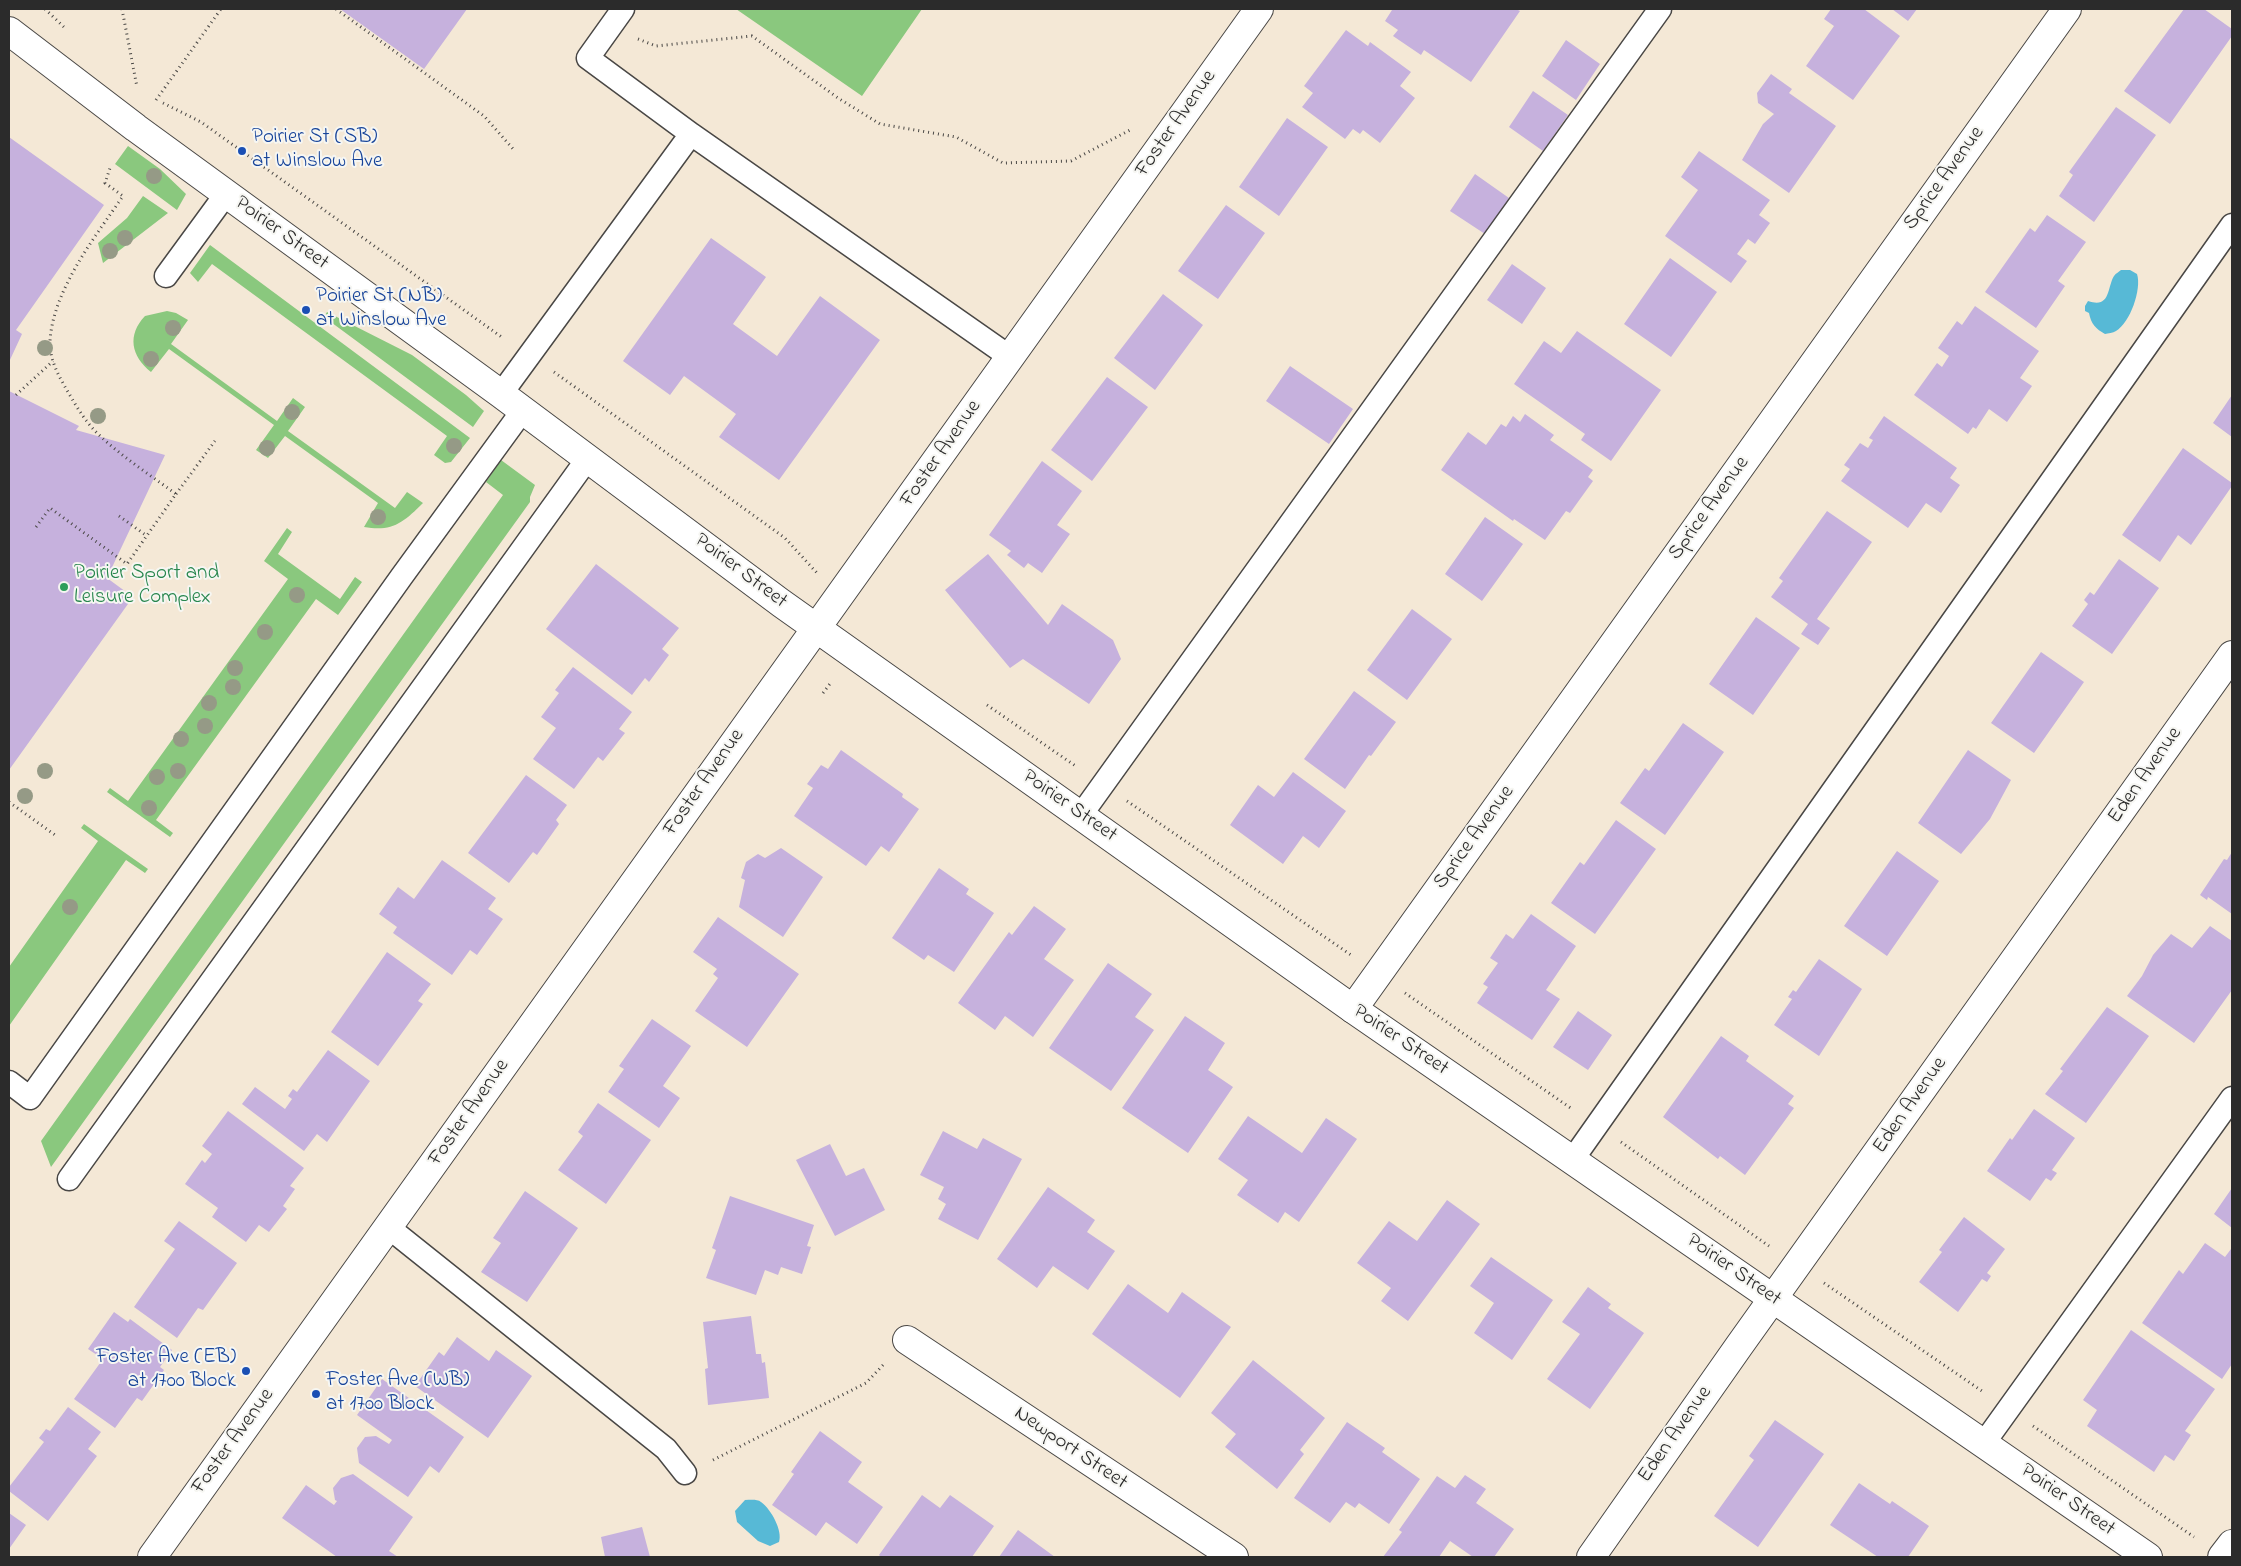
<!DOCTYPE html>
<html>
<head>
<meta charset="utf-8">
<style>
	body { margin:0 }
	#map { position:relative; width:2241px; height:1566px; overflow:hidden; background:#f4e8d6; font-family:"Indie Flower",sans-serif }
	canvas { display:block }
	.frame { position:absolute; inset:0; border:10px solid #2b2b2b; pointer-events:none }
</style>
</head>
<body>
<div id="map">
<canvas width="2241" height="1566"></canvas>
<div class="frame"></div>
</div>
<script>
const g = document.querySelector('canvas').getContext('2d');
g.lineJoin = 'round';
function fill(path, color) {
  g.fillStyle = color;
  g.fill(path, 'evenodd');
}
function stroke(path, color, width, dash) {
  g.strokeStyle = color;
  g.lineWidth = width;
  g.lineCap = dash ? 'butt' : 'round';
  g.setLineDash(dash || []);
  g.stroke(path);
}
function drawText(font, color, halo, rows, align = 'center') {
  g.font = font + ' "Indie Flower",sans-serif';
  g.lineWidth = 4;
  g.setLineDash([]);
  g.textBaseline = 'middle';
  g.strokeStyle = halo;
  g.fillStyle = color;
  for (const [text, x, y, turn = 0] of rows) {
    g.save();
    g.translate(x, y);
    g.rotate((+turn || 0) * Math.PI / 180);
    g.textAlign = isNaN(turn) ? turn : align;
    if (halo) g.strokeText(text, 0, 0);
    g.fillText(text, 0, 0);
    g.restore();
  }
}
fill(new Path2D(`
	M736,9h186l-60,87z
	M128,146l32,23 26,25 -9,16 -62,-46z
	M143,196l25,17 -65,50 -5,-20 29,-25z
	M210,245l260,193 -19,24 -6,1 -11,-8 13,-19 -235,-172 -14,18 -8,-9z
	M167,311l9,2 12,7 -17,24 106,77 16,-23 12,9 -17,24 107,77 12,-16 16,11c-20,20 -31,29 -59,24l14,-24 -93,-67 -17,22 -12,-8 18,-25 -105,-76 -18,23c-20,-16 -24,-37 -6,-56z
	M327,312l85,43 54,40 18,16 -11,16 -149,-110z
	M501,460l34,25 -5,12v5l-479,665 -10,-26 462,-646 -17,-13z
	M287,528l5,4 -14,22 62,45 15,-22 7,5 -24,33 -22,-16 -160,221 17,13 -3,4 -63,-45 3,-4 18,13 160,-222 -24,-18z
	M84,824l64,45 -3,4 -19,-13 -117,166v-59l89,-126 -17,-13z`), '#8ac87e');
fill(new Path2D(`
	M2121,270h9l7,4c5,15 -7,49 -21,57 -3,2 -8,2 -11,3 -9,-5 -14,-10 -16,-21l-4,-2v-5l3,-5c23,8 19,-14 26,-25 2,-3 5,-4 7,-6z
	M745,1500c6,0 12,-1 16,2 10,7 22,29 18,40l-9,4 -12,-5 -21,-19 -2,-11z`), '#57b9d6');
fill(new Path2D(`
	M340,9h127l-43,60z
	M1389,9h127l4,2 -49,71 -47,-32 -3,5 -28,-19 5,-6 -13,-9 7,-11z
	M1831,9h33l36,27 -47,64 -47,-34 28,-40 -10,-7z
	M1892,9h25l-9,12z
	M2184,9h20l28,20v7l-62,88 -46,-33z
	M1346,30l22,16 2,-4 41,30 -11,14 15,12 -35,45 -17,-13 -3,4 -7,-5 -8,10 -43,-32 11,-14 -9,-7z
	M1566,40l34,24 -24,36 -34,-24z
	M1771,74l21,15 -3,4 47,33 -47,67 -47,-33 21,-36 11,-10 -16,-11 -1,-10z
	M1533,91l35,24 -25,36 -34,-24z
	M2116,107l40,28 -62,87 -35,-26 14,-21 -4,-3z
	M1287,118l41,29 -49,69 -40,-29z
	M9,137l95,68 -88,125 6,4 -13,28z
	M1699,151l71,49 -11,15 11,8 -15,21 -7,-5 -11,15 10,7 -16,22 -66,-47 33,-46 -17,-13z
	M1475,174l34,24 -24,36 -35,-23z
	M1226,205l39,28 -47,66 -40,-28z
	M2047,215l39,27 -28,39 7,5 -29,42 -51,-36 45,-64 5,4z
	M711,238l55,39 -33,47 44,32 43,-60 60,44 -101,140 -60,-43 17,-23 -52,-38 -14,19 -47,-34z
	M1670,258l47,34 -46,65 -47,-33z
	M1512,264l34,24 -24,36 -35,-24z
	M1163,294l40,31 -48,65 -41,-32z
	M1975,306l64,45 -19,27 12,8 -25,36 -18,-13 -13,20 -3,-2 -5,7 -54,-39 23,-32 5,4 7,-11 -11,-8 19,-27 5,4z
	M1577,331l84,59 -50,71 -30,-21 4,-6 -71,-50 30,-43 17,12z
	M1290,366l63,43 -24,35 -63,-43z
	M1107,377l41,30 -56,74 -41,-31z
	M9,391l70,35 -3,4 89,25 -58,123 26,19 -124,173z
	M2232,395v42l-19,-14z
	M1525,414l29,21 -4,5 43,30 -5,7 5,4 -23,32 -4,-2 -21,29 -31,-21 -1,2 -72,-51 27,-38 18,13 15,-21 5,3 7,-11 7,6z
	M1884,416l73,52 -7,10 10,7 -19,28 -15,-10 -18,25 -67,-47 9,-12 -6,-4 16,-22 8,5 5,-8 -4,-2z
	M2183,448l49,35v3l-41,59 -13,-10 -18,27 -38,-27z
	M1042,461l40,30 -25,34 13,9 -28,39 -14,-10 -4,5 -17,-13 4,-4 -22,-16z
	M1827,511l45,31 -55,77 13,9 -12,17 -17,-11 7,-10 -37,-27 12,-16 -4,-3z
	M1485,517l38,27 -41,57 -37,-27z
	M988,554l60,71 14,-21 51,36 8,19 -32,45 -66,-45 -13,9 -65,-78z
	M2119,559l40,29 -47,66 -40,-28 16,-22 -4,-4 6,-8 4,3z
	M596,564l83,64 -17,21 7,6 -20,27 -4,-4 -13,17 -86,-66z
	M1412,609l40,30 -45,61 -40,-30z
	M1756,617l44,31 -47,67 -44,-31z
	M2041,652l43,30 -50,71 -43,-30z
	M573,667l59,45 -13,17 6,4 -22,28 -5,-4 -24,32 -41,-30 23,-31 -15,-11 18,-24 -4,-3z
	M1354,691l42,31 -25,34 -2,-1 -24,34 -41,-30z
	M1683,723l41,29 -59,83 -45,-32 25,-35 4,3z
	M841,750l62,44 -1,3 17,12 -30,43 -8,-6 -15,20 -72,-50 19,-28 -6,-4 14,-19 7,4z
	M1968,750l43,30 -21,39 -29,35 -43,-31z
	M1293,772l53,39 -27,37 -16,-12 -20,28 -53,-39 28,-40 16,12z
	M526,775l41,30 -11,15 3,4 -22,31 -4,-3 -24,31 -41,-30z
	M1616,820l40,29 -61,85 -44,-31 29,-41 4,3z
	M781,848l42,29 -40,60 -44,-30 6,-27 -4,-2 5,-16 12,-8 7,4z
	M1897,851l42,30 -52,75 -43,-30z
	M2232,852v62l-24,-17 -1,3 -7,-5 24,-36 3,1z
	M442,860l54,38 -8,11 15,10 -26,36 -7,-5 -18,25 -59,-42 4,-6 -18,-13 19,-27 16,12z
	M939,868l30,21 -3,5 28,19 -40,59 -26,-17 -4,5 -32,-22z
	M1034,906l32,23 -22,30 30,21 -41,57 -28,-21 -10,14 -37,-27 51,-71 3,3z
	M1531,914l45,32 -30,44 14,9 -28,41 -55,-37 11,-16 -5,-3 15,-21 -8,-5 16,-24 7,5z
	M718,917l81,57 -52,73 -52,-36 23,-33 -5,-4 4,-5 -24,-17z
	M2210,926l22,15v49l-38,53 -67,-47 15,-20 11,-21 18,-21 21,14z
	M387,952l44,32 -13,17 5,3 -45,62 -47,-34z
	M1819,959l43,30 -43,67 -45,-31 18,-26 -4,-2 5,-7 3,2z
	M1108,963l44,31 -17,23 19,13 -43,61 -62,-43z
	M2107,1007l42,29 -63,87 -41,-29 18,-23 -3,-2z
	M1578,1011l34,24 -24,35 -35,-23z
	M1185,1016l40,27 -17,27 25,17 -45,66 -66,-45z
	M652,1019l39,27 -28,40 17,12 -21,30 -51,-36 16,-23 -5,-3z
	M1721,1036l28,20 -3,5 48,35 -6,8 6,4 -49,67 -25,-19 -2,3 -55,-42z
	M328,1050l42,31 -43,61 -10,-8 -13,17 -62,-47 13,-17 30,22 7,-10 -4,-3 5,-7 4,3z
	M598,1103l53,37 -45,64 -48,-34 25,-34 -5,-4z
	M2034,1109l41,29 -23,32 5,3 -6,8 -5,-3 -16,23 -43,-30 23,-33 2,2z
	M228,1111l76,57 -14,18 5,3 -12,17 4,3 -18,23 -10,-7 -13,17 -34,-25 6,-9 -33,-24 17,-24 3,3 7,-9 -10,-8z
	M1248,1116l54,37 24,-35 31,21 -58,83 -14,-10 -7,11 -41,-28 11,-15 -30,-21z
	M943,1131l34,18 6,-11 39,21 -44,81 -40,-21 8,-15 -8,-5 6,-12 -24,-12z
	M830,1144l16,32 18,-8 21,42 -50,26 -39,-76z
	M1048,1187l47,33 -8,12 28,19 -27,39 -35,-24 -16,22 -40,-29z
	M2232,1188v40l-18,-14z
	M525,1191l53,37 -51,74 -46,-30 20,-29 -8,-5z
	M730,1196l84,29 -7,21 4,1 -9,27 -21,-7 -3,8 -13,-5 -9,25 -50,-17 10,-28 -4,-2z
	M1447,1200l33,24 -72,97 -27,-20 10,-13 -34,-25 32,-42 28,20z
	M1964,1217l41,32 -18,24 4,3 -4,6 -5,-3 -24,33 -39,-30 23,-30 -3,-2z
	M179,1221l58,42 -34,47 -5,-2 -21,30 -43,-31 41,-58 -11,-8z
	M2205,1243l20,14 6,-8 1,1v114l-10,15 -80,-56 37,-53 4,4z
	M1491,1257l62,43 -41,60 -38,-27 20,-30 -24,-17z
	M1128,1284l40,29 14,-21 49,35 -51,71 -88,-64z
	M1588,1287l23,17 -3,4 36,25 -54,76 -43,-30 33,-45 -18,-12z
	M114,1312l14,10 2,-3 42,31 -12,17 4,3 -22,31 -5,-3 -22,30 -41,-29 29,-40 -15,-10z
	M751,1316l5,38h5l1,9 3,-1 4,36 -61,7 -3,-36 3,-1 -5,-46z
	M2131,1330l84,59 -30,42 6,4 -17,26 -9,-6 -11,17 -67,-46 10,-16 -14,-10z
	M457,1337l32,24 7,-11 36,26 -44,62 -73,-52 24,-34 5,4z
	M1253,1360l72,58 -25,32 4,4 -27,35 -52,-42 11,-13 -25,-21z
	M382,1379l82,58 -25,36 -9,-7 -22,31 -49,-34 -2,-15 8,-11 11,-1 13,8 3,-4 -35,-25z
	M68,1407l33,25 -13,17 9,7 -49,65 -39,-30v-4l35,-45 -5,-4 7,-9 4,2z
	M1775,1420l49,34 -66,93 -44,-31 40,-56 -5,-4z
	M1347,1422l38,26 -3,4 38,27 -31,45 -30,-21 -4,5 -9,-6 -16,21 -36,-25z
	M820,1431l42,31 -14,20 35,25 -26,37 -31,-22 -10,14 -44,-31 22,-31 -3,-2z
	M353,1474l60,43 -24,34 9,6h-61l-55,-39 24,-33 28,20 3,-4 -2,-1 -2,-12 8,-10z
	M1465,1475l21,14 -10,14 38,26 -20,28h-21l-23,-16 -11,16h-56l19,-25 -3,-2 38,-54 18,12z
	M1859,1483l31,21 2,-3 37,25 -21,31h-30l-48,-32z
	M922,1495l18,13 10,-13 44,31 -22,31h-91l-2,-2z
	M9,1513l17,12 -17,24z
	M642,1527l8,30h-45l-4,-20z
	M1018,1530l37,27h-56z`), '#c6b1dd');
const service = new Path2D(`
	M623,9l-35,49 103,76
	M166,276l60,-82
	M501,394l190,-260 319,223
	M1081,815l579,-806
	M9,1082l21,16 372,-522 121,-166
	M1573,1159l659,-934
	M69,1179l519,-721
	M388,1227l278,222 19,24
	M1984,1443l248,-345`);
const minor = new Path2D(`
	M1353,1009l714,-1000
	M907,1340l327,217
	M1591,1557l148,-211 493,-691
	M2222,1557l10,-13`);
const tertiary = new Path2D(`
	M9,31l127,97 365,266 280,209 572,406 795,548
	M152,1557l1107,-1548`);
stroke(service, '#494745', 25);
stroke(minor, '#494745', 30);
stroke(tertiary, '#494745', 30);
stroke(new Path2D(`
	M45,9l21,20
	M122,9l15,78
	M336,9l148,107 30,34
	M638,39l18,7 96,-10 86,62 42,26 76,13 47,26 68,-2 61,-32
	M156,100l65,-91
	M163,103l38,19 302,216
	M554,372l231,166 32,35
	M16,395l37,-34
	M176,494l39,-53
	M119,516l28,20
	M36,527l14,-19 77,56 49,-70c-26,-19 -55,-38 -78,-60 -11,-11 -19,-23 -27,-37 -10,-17 -22,-36 -21,-56 3,-51 45,-104 73,-145l-18,-13 6,-18
	M823,693l9,-12
	M987,705l90,62
	M1127,801l224,154
	M9,802l46,33
	M1405,993l167,116
	M1621,1142l148,104
	M1824,1283l158,108
	M2033,1426l161,111
	M713,1460l153,-77 19,-20`), '#494745', 3, [1, 4]);
stroke(service, '#fff', 22);
stroke(minor, '#fff', 28);
stroke(tertiary, '#fff', 28);
g.fillStyle = '#959a86';
for (const [x, y] of [
	[154,176],
	[125,238],
	[110,251],
	[173,328],
	[45,348],
	[151,359],
	[292,412],
	[98,416],
	[454,446],
	[267,448],
	[378,517],
	[297,595],
	[265,632],
	[235,668],
	[233,687],
	[209,703],
	[205,726],
	[181,739],
	[45,771],
	[178,771],
	[157,777],
	[25,796],
	[149,808],
	[70,907]
]) {
  g.beginPath();
  g.arc(x, y, 8, 0, 2 * Math.PI);
  g.fill();
}
for (const [x, y, r, color] of [
	[242,151,5,"#1a4fb4"],
	[306,310,5,"#1a4fb4"],
	[64,587,5,"#2e9e5b"],
	[246,1371,5,"#1a4fb4"],
	[316,1394,5,"#1a4fb4"]
]) {
  const dot = new Path2D();
  dot.arc(x, y, r, 0, 2 * Math.PI);
  g.fillStyle = color;
  g.fill(dot);
  stroke(dot, '#f6f6f2', 2);
}
drawText('21px', '#2b2b2b', '#f6f6f2', [
	["Foster Avenue",1177,124,-55],
	["Sprice Avenue",1945,179,-54],
	["Poirier Street",281,234,36],
	["Foster Avenue",942,454,-55],
	["Sprice Avenue",1710,509,-54],
	["Poirier Street",740,572,37],
	["Eden Avenue",2146,776,-55],
	["Foster Avenue",705,783,-55],
	["Poirier Street",1069,807,35],
	["Sprice Avenue",1475,838,-54],
	["Poirier Street",1400,1041,34],
	["Eden Avenue",1911,1106,-55],
	["Foster Avenue",470,1113,-55],
	["Poirier Street",1733,1271,35],
	["Eden Avenue",1676,1435,-55],
	["Foster Avenue",234,1442,-54],
	["Newport Street",1070,1449,34],
	["Poirier Street",2067,1501,35]
]);
drawText('21px', '#164399', '#f6f6f2', [
	["Poirier St (SB)",252,139],
	["at Winslow Ave",252,163],
	["Poirier St (NB)",316,298],
	["at Winslow Ave",316,322],
	["Foster Ave (EB)",236,1359,"right"],
	["at 1700 Block",236,1383,"right"],
	["Foster Ave (WB)",326,1382],
	["at 1700 Block",326,1406]
], 'left');
drawText('21px', '#27864d', '#f6f6f2', [
	["Poirier Sport and",74,575],
	["Leisure Complex",74,599]
], 'left');
</script>
</body>
</html>
